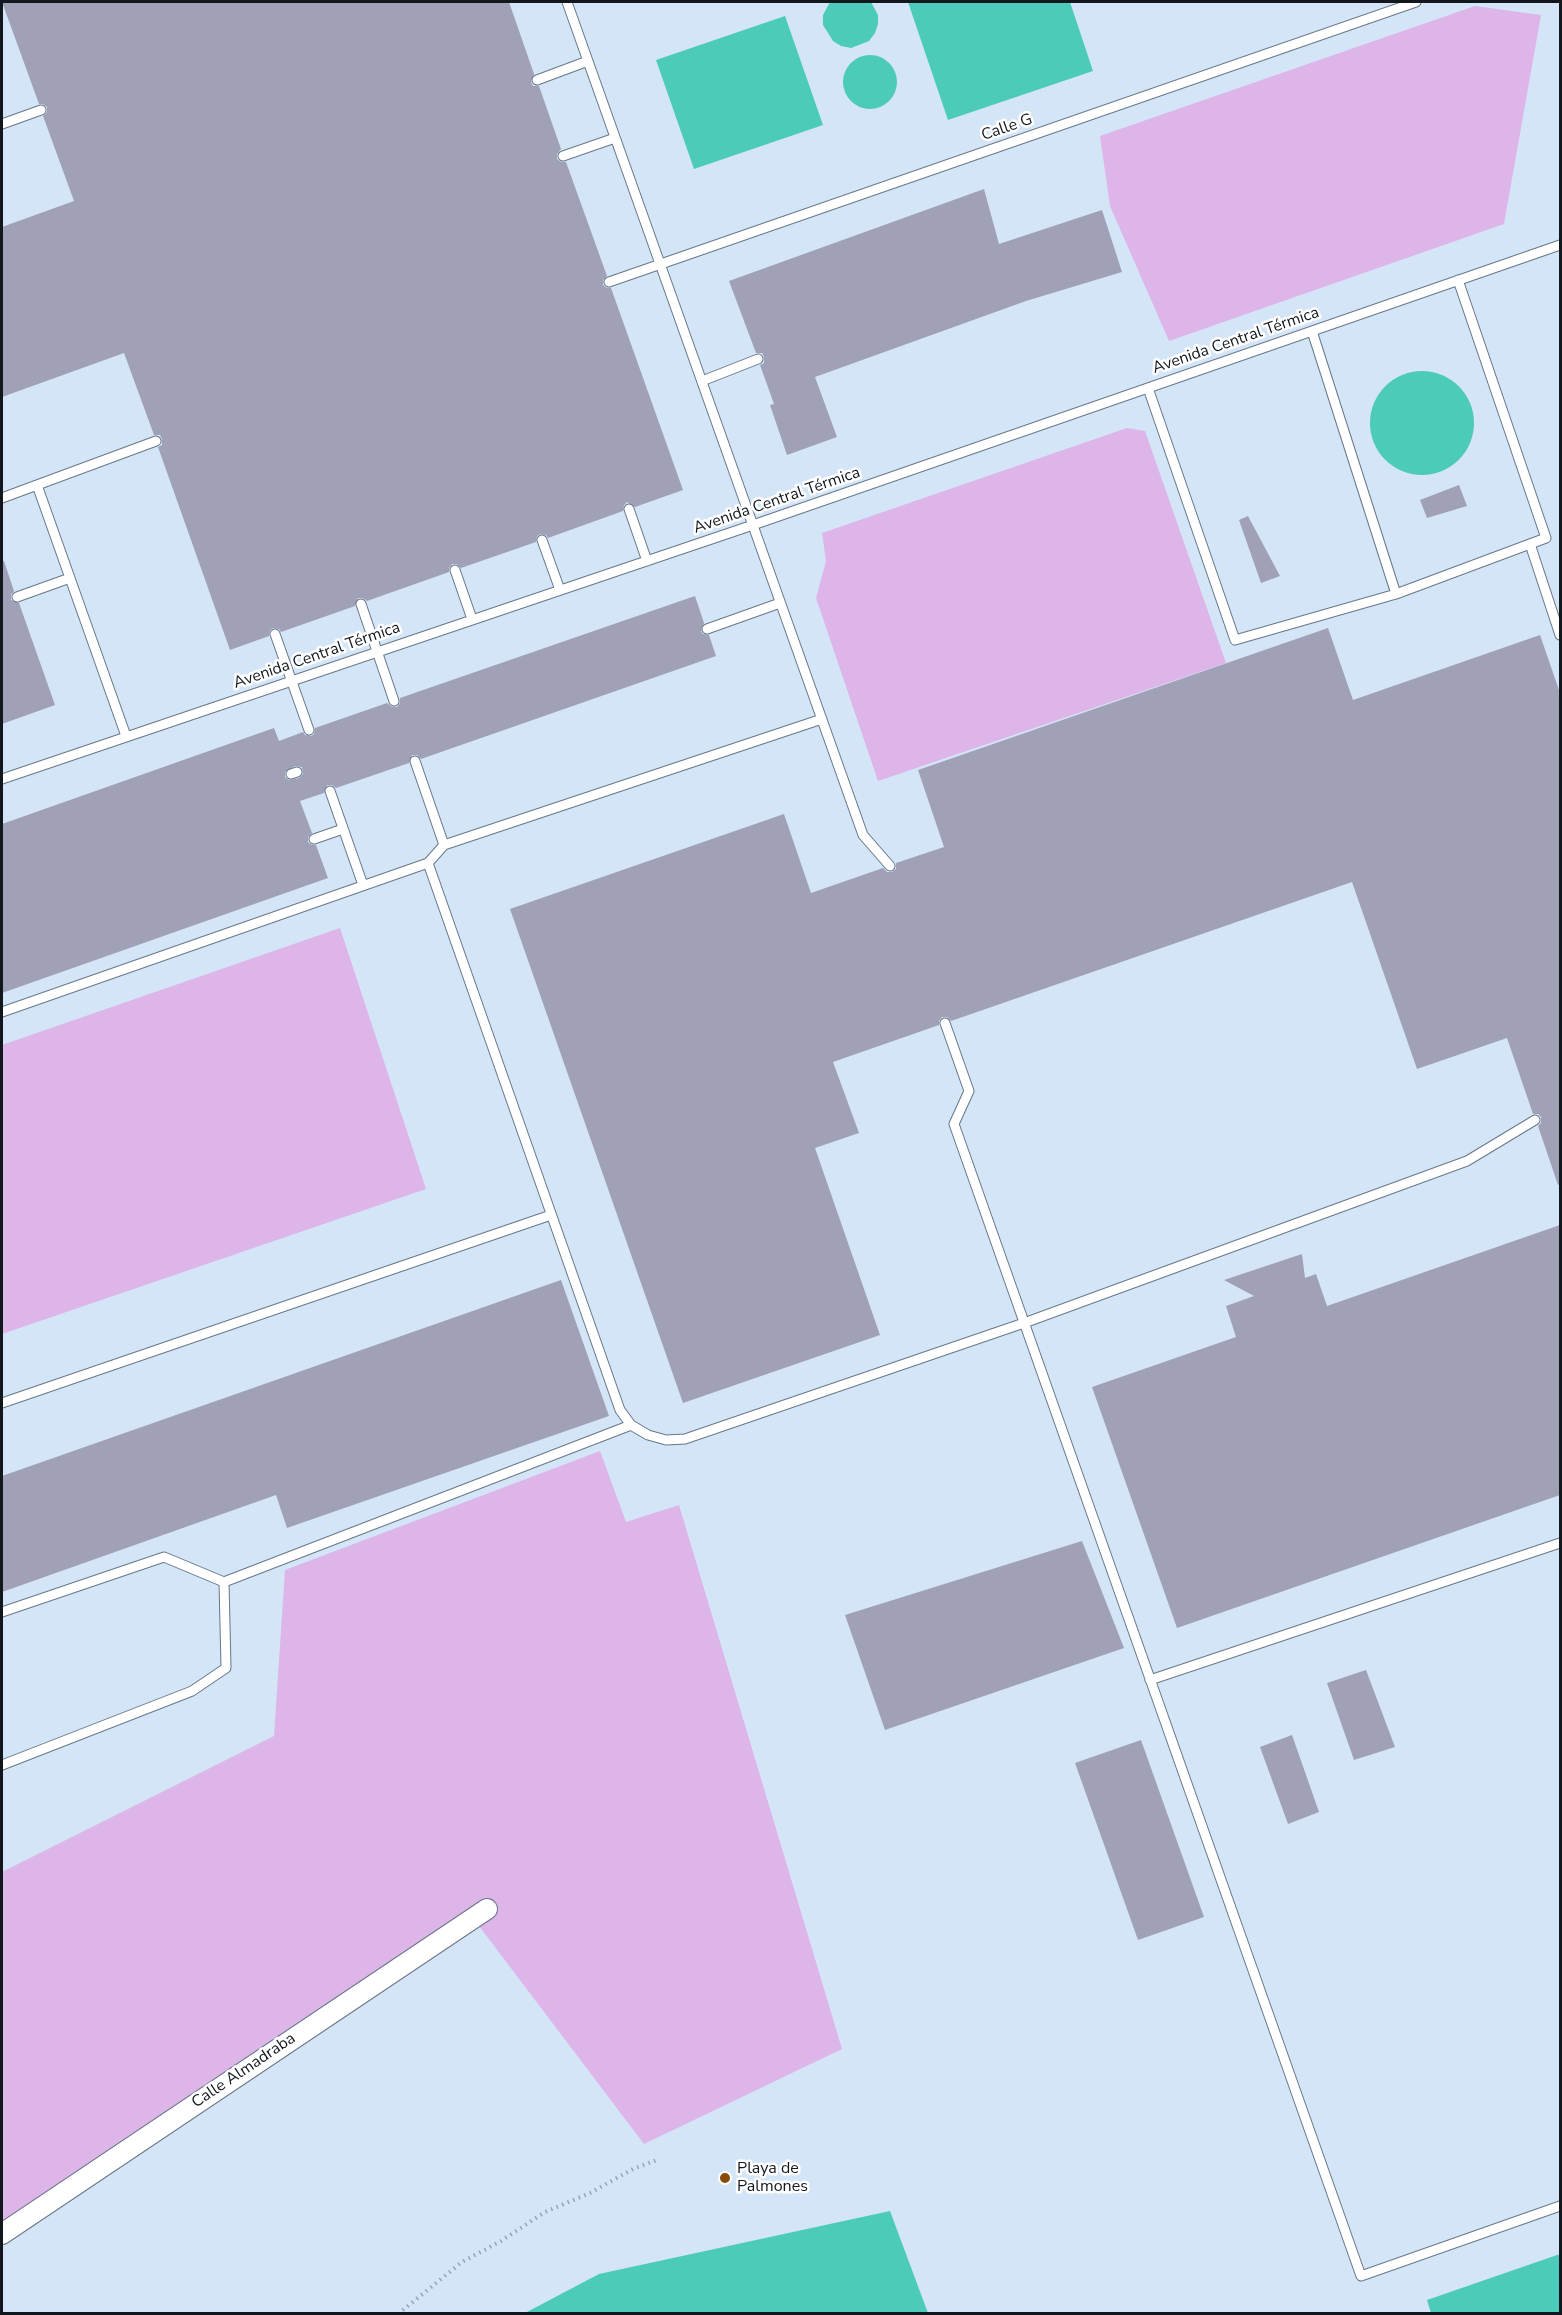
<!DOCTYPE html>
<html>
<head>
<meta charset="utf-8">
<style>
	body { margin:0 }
	#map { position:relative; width:1562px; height:2315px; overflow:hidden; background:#d4e5f8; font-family:"Nunito Sans",sans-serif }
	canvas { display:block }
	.frame { position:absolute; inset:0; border:3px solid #11171d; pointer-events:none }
</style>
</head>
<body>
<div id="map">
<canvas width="1562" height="2315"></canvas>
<div class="frame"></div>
</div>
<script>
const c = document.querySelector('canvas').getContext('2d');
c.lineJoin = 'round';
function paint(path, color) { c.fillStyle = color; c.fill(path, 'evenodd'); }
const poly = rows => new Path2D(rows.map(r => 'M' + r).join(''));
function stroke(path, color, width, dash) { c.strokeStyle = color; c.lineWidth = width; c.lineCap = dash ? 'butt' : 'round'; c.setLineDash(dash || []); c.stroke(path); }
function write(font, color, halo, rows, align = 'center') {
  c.font = font + ' "Nunito Sans",sans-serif'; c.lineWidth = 5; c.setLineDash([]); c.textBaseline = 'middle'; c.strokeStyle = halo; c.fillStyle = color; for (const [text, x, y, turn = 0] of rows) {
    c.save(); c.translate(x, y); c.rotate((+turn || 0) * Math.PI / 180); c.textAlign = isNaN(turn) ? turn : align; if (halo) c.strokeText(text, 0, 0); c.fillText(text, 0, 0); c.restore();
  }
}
paint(poly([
	[1475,6,1541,15,1504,224,1169,341,1110,206,1100,136],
	[1127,428,1145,431,1226,663,878,781,816,598,826,561,822,533],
	[340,928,426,1189,2,1334,2,1045],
	[600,1451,626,1522,679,1505,842,2049,644,2144,479,1926,2,2234,2,1872,274,1736,285,1570]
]), '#ddb5e9');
paint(poly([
	[830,2,871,2,878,15,878,24,875,33,869,41,851,48,841,46,833,41,823,25,823,15],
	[908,2,1070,2,1093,71,948,120],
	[785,16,823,125,694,169,656,60],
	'843 82a27 27 0 1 1 54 0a27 27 0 1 1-54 0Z',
	'1370 423a52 52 0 1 1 104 0a52 52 0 1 1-104 0Z',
	[890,2211,928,2313,525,2313,599,2274],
	[1560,2254,1560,2313,1431,2313,1427,2300]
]), '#4ccaba');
paint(poly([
	[2,2,509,2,534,74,531,82,533,86,539,86,561,149,557,154,557,159,561,162,566,162,607,276,603,280,603,285,607,288,611,288,683,490,635,507,627,502,624,505,623,511,548,538,546,535,540,534,537,536,536,542,461,568,457,564,452,564,449,568,449,572,367,601,363,598,358,598,355,606,281,632,279,629,273,628,270,630,269,636,230,650,158,447,162,445,162,439,160,435,154,435,124,353,2,397,2,227,74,201,43,116,47,112,47,107,43,104,39,104],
	[984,189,999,244,1102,210,1122,272,1026,301,815,377,837,437,787,455,770,405,774,404,760,365,764,363,764,357,762,353,756,353,729,281],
	[1459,485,1467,506,1427,518,1420,500],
	[1248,516,1280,576,1261,583,1239,520],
	[2,561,4,561,14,591,11,595,11,600,19,603,55,705,2,724],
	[695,596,704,623,701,631,703,634,709,635,716,656,421,759,417,755,412,755,409,763,336,788,332,785,327,785,324,793,300,801,312,833,308,837,308,842,312,845,316,845,328,878,2,993,2,824,274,728,279,741,303,732,305,735,311,736,314,734,315,728,387,703,392,707,397,707,400,703,400,698],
	[295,766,302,767,303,774,299,778,289,780,285,777,285,772],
	[1328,628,1353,700,1540,635,1560,693,1560,1184,1558,1185,1538,1126,1541,1123,1541,1117,1538,1114,1533,1114,1507,1038,1417,1069,1352,882,951,1021,947,1017,942,1017,939,1021,939,1025,833,1062,859,1133,815,1148,880,1335,683,1403,510,909,784,814,811,893,883,868,887,872,892,872,896,869,896,863,944,847,918,770],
	[1560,1225,1560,1495,1177,1628,1092,1387,1236,1337,1226,1306,1254,1296,1224,1280,1302,1254,1305,1278,1316,1274,1327,1306],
	[561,1280,609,1416,287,1528,276,1495,2,1592,2,1476],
	[1082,1541,1124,1648,885,1730,845,1615],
	[1366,1670,1395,1747,1354,1760,1327,1683],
	[1292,1735,1319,1812,1288,1824,1260,1747],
	[1141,1740,1204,1917,1138,1940,1075,1763]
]), '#a0a1b7');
const service = poly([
	[567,2,863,835,890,866],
	[537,80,588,61],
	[2,124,41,110],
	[563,156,615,138],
	[609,282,1416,2],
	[702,381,758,359],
	[1148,388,1235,640,1396,594,1312,331],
	[37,485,156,441],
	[2,498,37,485,126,736],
	[629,509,647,561],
	[542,540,560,590],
	[1530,544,1560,635],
	[455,570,472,619],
	[1396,594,1546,538,1458,280],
	[17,597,70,578],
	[361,604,394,701],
	[707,629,780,603],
	[275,634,309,730],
	[415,761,444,845],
	[291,774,297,772],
	[2,779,753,525,1560,245],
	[330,791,363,885],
	[314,839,343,829],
	[428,863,620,1410,631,1425,648,1435,666,1440,685,1439,1024,1323,1467,1161,1535,1120],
	[2,1012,428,863,444,845,822,719],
	[945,1023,969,1091,954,1124,1361,2276,1560,2206],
	[2,1403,551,1215],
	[224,1582,631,1425],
	[2,1612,164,1557,224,1582,226,1668,192,1691,2,1765],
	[1150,1680,1560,1543]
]);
const minor = poly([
	[2,2234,487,1909]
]);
stroke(service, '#677788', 11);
stroke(minor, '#677788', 22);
stroke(poly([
	[398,2314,462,2262,501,2241,545,2212,590,2193,633,2169,657,2160]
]), '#96a4b3', 4, [1.5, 4.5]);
stroke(service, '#fff', 9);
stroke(minor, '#fff', 20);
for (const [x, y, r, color] of [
	[725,2178,6,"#874a07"]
]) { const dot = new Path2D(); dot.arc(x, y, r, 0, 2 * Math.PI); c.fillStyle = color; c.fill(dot); stroke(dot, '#fff', 2); }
write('16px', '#11171d', '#fff', [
	["Calle G",1007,128,-19],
	["Avenida Central Térmica",1236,341,-19],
	["Avenida Central Térmica",777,501,-19],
	["Avenida Central Térmica",317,656,-19],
	["Calle Almadraba",244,2071,-34]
]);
write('16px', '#11171d', '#fff', [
	["Playa de",737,2169],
	["Palmones",737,2187]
], 'left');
</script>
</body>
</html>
